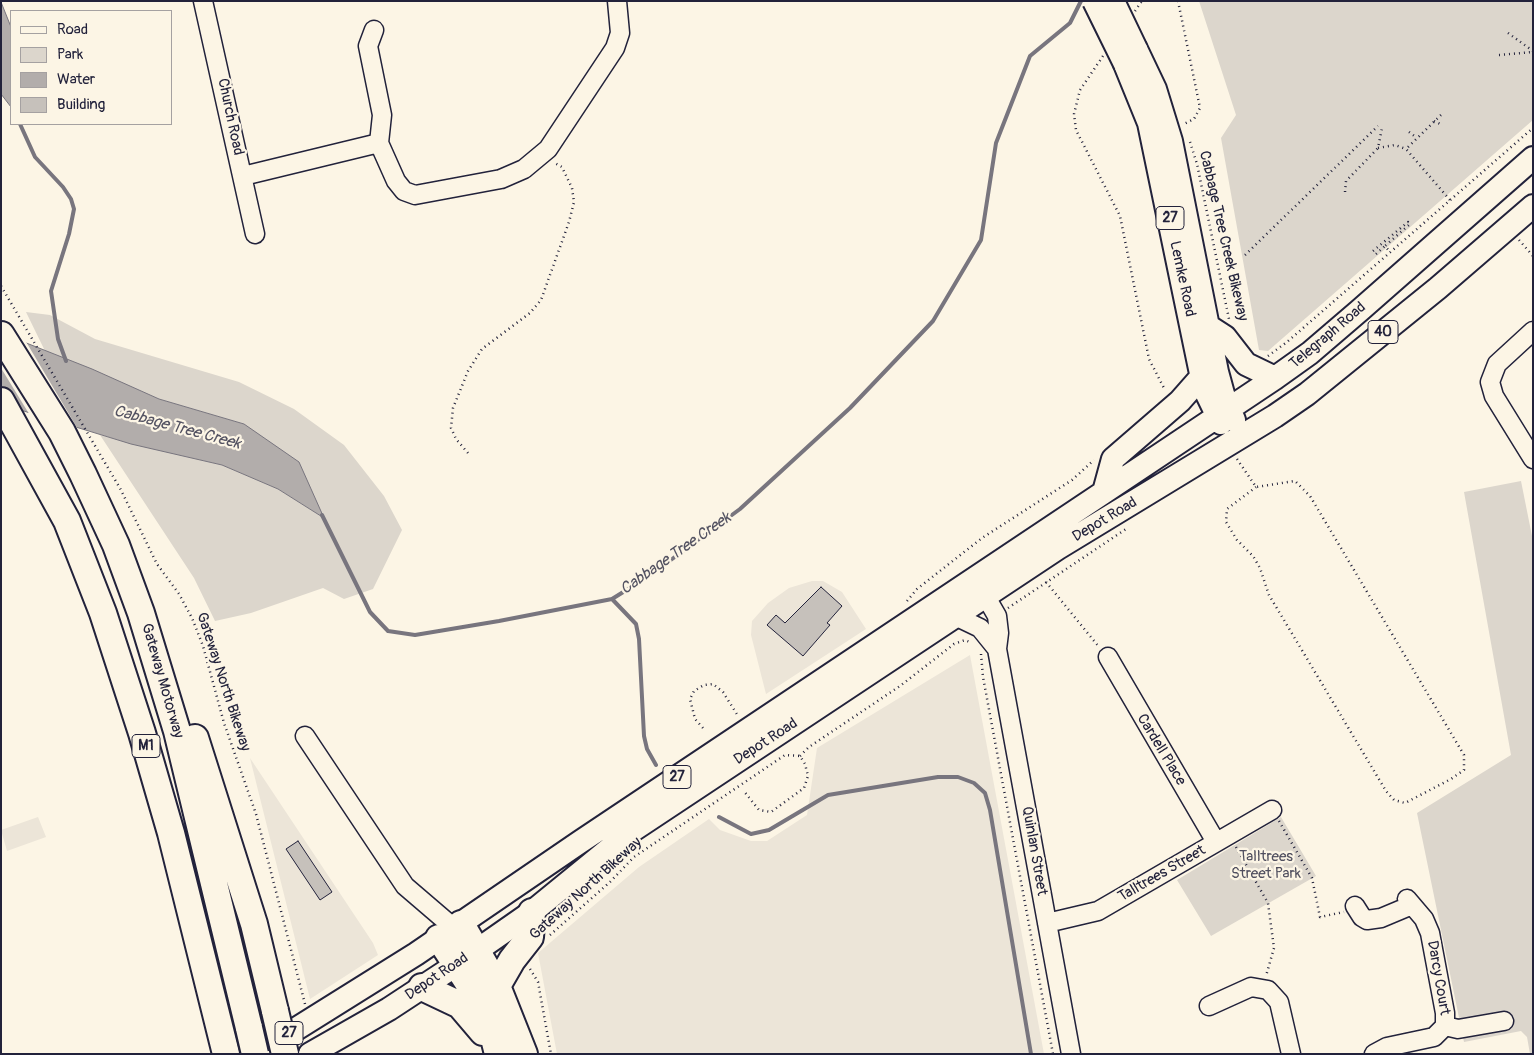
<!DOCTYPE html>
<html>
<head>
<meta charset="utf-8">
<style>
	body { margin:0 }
	#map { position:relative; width:1534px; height:1055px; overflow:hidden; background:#fcf5e5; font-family:Pangolin,sans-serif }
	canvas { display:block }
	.frame { position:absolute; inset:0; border:2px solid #22223b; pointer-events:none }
	.legend { position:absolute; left:10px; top:10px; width:162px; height:115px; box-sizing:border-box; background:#fcf5e5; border:1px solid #a5a1a1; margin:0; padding:6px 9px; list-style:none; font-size:15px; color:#22223b }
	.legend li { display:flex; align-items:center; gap:10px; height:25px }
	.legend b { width:25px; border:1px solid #a5a1a1 }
</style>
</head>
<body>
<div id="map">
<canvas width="1534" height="1055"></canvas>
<div class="frame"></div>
<ul class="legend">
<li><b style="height:6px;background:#fcf5e5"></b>Road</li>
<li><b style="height:14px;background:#dcd6cc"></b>Park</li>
<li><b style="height:14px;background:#b2adab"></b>Water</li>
<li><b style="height:14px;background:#c6c1bb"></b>Building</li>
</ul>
</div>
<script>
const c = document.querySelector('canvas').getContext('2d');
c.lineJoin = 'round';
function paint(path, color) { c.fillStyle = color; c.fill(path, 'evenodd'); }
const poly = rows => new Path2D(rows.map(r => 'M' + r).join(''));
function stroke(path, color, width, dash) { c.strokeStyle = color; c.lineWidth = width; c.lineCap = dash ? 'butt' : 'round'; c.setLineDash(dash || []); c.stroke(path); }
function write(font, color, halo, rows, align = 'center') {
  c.font = font + ' Pangolin,sans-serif'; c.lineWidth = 4.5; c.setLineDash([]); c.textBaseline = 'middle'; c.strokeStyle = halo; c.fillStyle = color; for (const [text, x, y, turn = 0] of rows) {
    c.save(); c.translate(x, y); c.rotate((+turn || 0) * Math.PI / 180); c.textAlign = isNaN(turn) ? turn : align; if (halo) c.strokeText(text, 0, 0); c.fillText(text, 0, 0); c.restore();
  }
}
paint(poly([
	[812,581,823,581,842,592,866,629,766,694,751,635,752,621,768,603,789,588],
	[970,655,1044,1054,557,1054,538,953,639,867,709,819,720,830,751,841,767,841,807,815,817,748],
	[250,758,373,943,378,955,310,999],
	[38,817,46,837,7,851,1,830]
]), '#ece5d8');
paint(poly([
	[1199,1,1533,1,1533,120,1268,351,1259,350,1221,138,1236,115],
	[26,312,50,315,95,339,239,382,294,409,344,445,384,496,402,530,373,589,344,599,323,588,251,613,215,621,194,578,100,435,222,465,278,489,324,518,244,424,159,399,45,351],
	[1521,481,1533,541,1533,1054,1530,1054,1527,1037,1521,1031,1464,1042,1417,813,1511,755,1464,492],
	[1281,817,1316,876,1211,936,1177,880]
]), '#dcd6cc');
const water = poly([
	[1,2,11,27,11,107,1,94,1,2],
	[1,333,92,369,159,399,244,424,299,462,324,518,278,489,222,465,131,444,1,404,1,333]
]);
paint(water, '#b2adab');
stroke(water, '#78757e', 1);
paint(poly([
	[1,331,25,340,79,431,31,417,1,368]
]), '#fcf5e5');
stroke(poly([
	[20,124,35,157,63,187,71,199,74,209,69,234,51,291,58,339,66,361],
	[322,515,370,612,388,631,415,635,499,621,612,599,649,576,740,509,850,408,933,321,981,240,996,143,1030,56,1070,23,1081,1],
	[612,599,636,624,639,639,644,736,647,749,656,765],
	[719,817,751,834,769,830,828,795,938,777,958,777,974,783,985,793,990,810,1031,1054]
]), '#78757e', 4);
const building = poly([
	[821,587,842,606,827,623,830,625,803,656,767,625,776,615,785,623,821,587],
	[298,841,332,892,320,900,286,849,298,841]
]);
paint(building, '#c6c1bb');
stroke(building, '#22223b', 1);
const minor = poly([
	[203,1,255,234],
	[374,30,368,46,382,115,379,143],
	[243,176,379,143,396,181,404,191,415,195,501,179,524,169,548,149,615,48,620,33,617,1],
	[1533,331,1497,364,1490,382,1494,396,1533,459],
	[972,594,986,597,997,616,999,633,997,649,1071,1054],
	[955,616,980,628,997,649],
	[1108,657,1216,842],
	[305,736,405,886,454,928],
	[1407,899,1424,919,1430,933,1445,1013,1445,1026],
	[1355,906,1362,917,1367,920,1381,918,1412,905],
	[1047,923,1098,911,1272,810],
	[1209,1006,1251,987,1268,990,1279,1002,1291,1054],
	[1445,1026,1458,1029,1504,1021],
	[1374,1054,1387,1047,1434,1037,1445,1026]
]);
const major = poly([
	[1136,49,1155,89,1171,141,1217,372,1223,394,1234,420],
	[1125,64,1149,123,1204,388,1221,423],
	[1208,326,1225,337,1246,364,1275,378],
	[1104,492,1113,459,1180,401,1202,376],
	[256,1054,416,954,580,842,1275,378,1310,353,1359,311,1533,158],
	[310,1054,389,1009,456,965,532,912,630,832,1058,548,1275,416,1307,394,1438,288,1533,206]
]);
const highway = poly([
	[1,335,62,432,83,474,116,545,141,613,177,731,249,1028],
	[1,401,67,521,103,613,142,733,171,833,226,1054],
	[195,738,254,924,275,1011],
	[461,924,497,986,524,1054],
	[439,938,467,981,490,1022,498,1054],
	[497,986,512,960,530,937,532,912],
	[422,987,460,1005,483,1032]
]);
stroke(minor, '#22223b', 21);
stroke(major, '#22223b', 26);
stroke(highway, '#22223b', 30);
stroke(poly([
	[1178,1,1200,108,1194,119,1184,124],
	[1135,11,1142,1],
	[1508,33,1533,51],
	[1499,55,1533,52],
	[1103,56,1080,90,1074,114,1076,130,1120,216,1149,359,1165,390],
	[1441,115,1406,149,1450,200],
	[1434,121,1440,124],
	[1409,132,1417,138],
	[1190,142,1197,164,1229,319],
	[1378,148,1395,145,1406,149],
	[1345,192,1346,181,1378,148,1382,128],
	[1519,240,1533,256],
	[1373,251,1408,222,1410,224,1385,246,1390,252],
	[1376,254,1385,246],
	[1245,255,1378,126],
	[1,286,121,490,157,564,179,594,192,618,203,646,224,723,256,814,305,1004],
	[1268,356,1287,342,1533,128],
	[468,453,456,439,451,428,453,408,468,371,482,349,530,313,541,300,569,222,574,202,572,188,562,167,553,162],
	[1237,459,1256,487,1295,481,1310,496,1464,755,1464,770,1451,779,1405,803,1394,800,1386,791,1269,595,1260,568,1253,556,1237,540,1226,522,1227,509,1256,487],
	[1046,582,1099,647],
	[907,601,917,589,982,538,1072,480,1094,460],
	[1008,608,1126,529],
	[981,654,983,677,1053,1054],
	[703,728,695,719,690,699,694,691,704,685,713,684,723,692,738,716],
	[800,756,809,747,900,686,954,644,965,640,972,643],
	[1279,821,1312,878,1320,917,1344,912],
	[1236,847,1268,903,1274,948,1266,976],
	[550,935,610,882,634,857,785,755,800,756,805,764,808,776,804,788,771,812,759,810,743,790],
	[530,969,538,982,551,1054]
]), '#22223b', 2.5, [1, 4]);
stroke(minor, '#fcf5e5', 18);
stroke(major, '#fcf5e5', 22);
stroke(highway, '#fcf5e5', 26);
const majorBridge = poly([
	[1094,1,1125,64],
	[1113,1,1136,49]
]);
const highwayBridge = poly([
	[275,1011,285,1054],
	[249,1028,255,1054]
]);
stroke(majorBridge, '#22223b', 26, []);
stroke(highwayBridge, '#22223b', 30, []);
stroke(majorBridge, '#fcf5e5', 22);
stroke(highwayBridge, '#fcf5e5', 26);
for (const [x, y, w] of [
	[1170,218,28],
	[1383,332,30],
	[146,746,28],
	[677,777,28],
	[289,1033,28]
]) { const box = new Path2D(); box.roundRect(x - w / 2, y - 11.5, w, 23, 4); c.fillStyle = '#fcf5e5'; c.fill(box); stroke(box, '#22223b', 1); }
write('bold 14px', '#22223b', null, [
	["27",1170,218],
	["40",1383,332],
	["M1",146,746],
	["27",677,777],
	["27",289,1033]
]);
write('15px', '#22223b', '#fcf5e5', [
	["Church Road",230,117,78],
	["Cabbage Tree Creek Bikeway",1223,236,77],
	["Lemke Road",1182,279,78],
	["Telegraph Road",1328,336,-40],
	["Depot Road",1105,520,-31],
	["Gateway Motorway",162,681,74],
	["Gateway North Bikeway",223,682,72],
	["Depot Road",766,742,-33],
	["Cardell Place",1161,750,59],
	["Quinlan Street",1034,851,80],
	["Talltrees Street",1162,874,-30],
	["Gateway North Bikeway",586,889,-42],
	["Depot Road",437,977,-34],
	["Darcy Court",1438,978,80]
]);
write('15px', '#504f5f', '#fcf5e5', [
	["Talltrees",1266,857],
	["Street Park",1266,874]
]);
write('italic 16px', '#545362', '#fcf5e5', [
	["Cabbage Tree Creek",177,428,15],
	["Cabbage Tree Creek",676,554,-35]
]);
</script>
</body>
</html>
